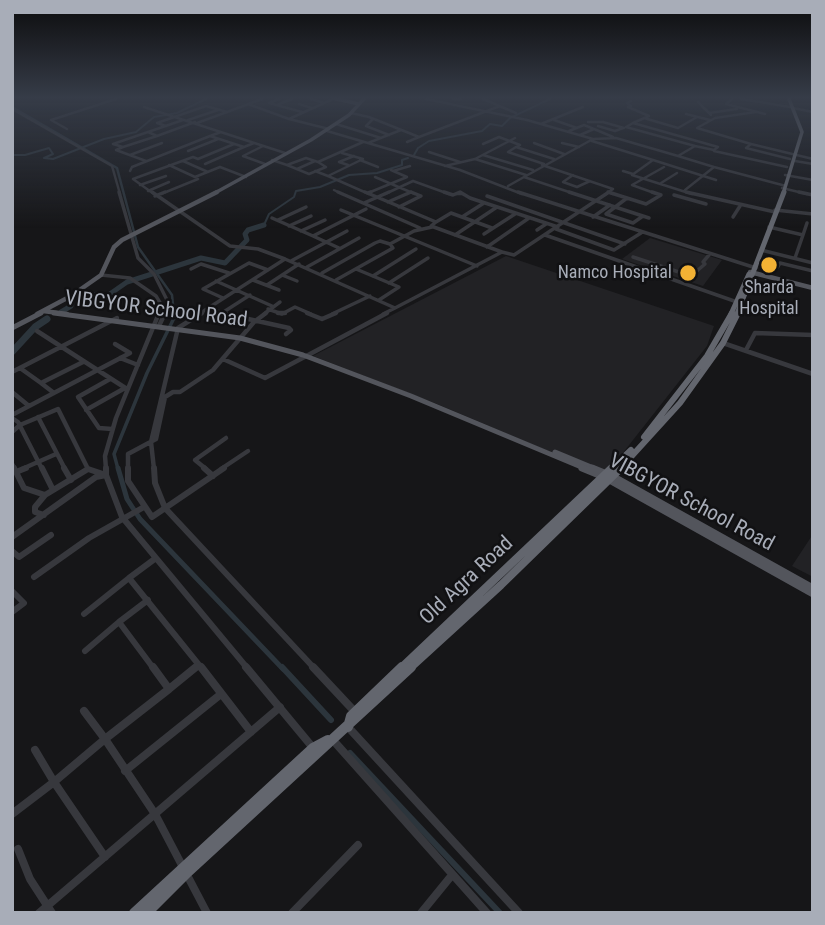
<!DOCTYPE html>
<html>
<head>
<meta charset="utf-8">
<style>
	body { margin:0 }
	#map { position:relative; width:825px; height:925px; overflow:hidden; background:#161618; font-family:"Roboto Condensed",sans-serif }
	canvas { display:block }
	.frame { position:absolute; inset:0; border:14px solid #a8adb8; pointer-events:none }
</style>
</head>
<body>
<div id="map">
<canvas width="825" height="925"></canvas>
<div class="frame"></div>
</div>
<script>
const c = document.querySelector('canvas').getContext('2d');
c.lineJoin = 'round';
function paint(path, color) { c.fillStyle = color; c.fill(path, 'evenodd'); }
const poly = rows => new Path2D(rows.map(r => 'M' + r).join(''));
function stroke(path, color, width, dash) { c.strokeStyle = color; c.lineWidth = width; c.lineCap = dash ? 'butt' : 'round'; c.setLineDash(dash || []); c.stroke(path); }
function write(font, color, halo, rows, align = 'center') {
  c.font = font + ' "Roboto Condensed",sans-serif'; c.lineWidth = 5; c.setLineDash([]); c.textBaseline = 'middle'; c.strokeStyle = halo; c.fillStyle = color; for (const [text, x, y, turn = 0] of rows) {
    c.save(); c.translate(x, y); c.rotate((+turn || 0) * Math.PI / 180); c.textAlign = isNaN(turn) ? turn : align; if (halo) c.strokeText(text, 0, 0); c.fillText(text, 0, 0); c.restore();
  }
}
paint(poly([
	[650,238,722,260,703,286,622,259],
	[506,256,714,326,707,346,611,468,602,470,584,466,437,404,313,356],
	[813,534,813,577,792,566]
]), '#222225');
stroke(poly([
	[12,155,25,155,49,148,53,154,44,158,53,159,104,139,136,132,154,117,177,113,206,99],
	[414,155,418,148,429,141,482,131,490,124,502,126,510,118,550,99],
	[264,225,269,214,294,197,296,191,320,187,349,175,377,173,402,165,402,160,408,158]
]), '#2c353c', 2);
stroke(poly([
	[12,107,117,168,138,247,172,295,174,314]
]), '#2c353c', 2.5);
stroke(poly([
	[118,469,114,454,147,373,174,318,174,313]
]), '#2c353c', 3.5);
stroke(poly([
	[118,468,127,499,140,519,283,669]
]), '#2c353c', 5);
stroke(poly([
	[282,667,331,720],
	[350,753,500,913]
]), '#2c353c', 6);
stroke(poly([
	[158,272,201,258,225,263,247,240,245,234,248,230,264,225],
	[61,312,71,306,70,300,75,297,89,298,97,294,107,296,127,282,152,274]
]), '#2c353c', 5);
stroke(poly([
	[12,352,35,327,47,319]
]), '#2c353c', 7);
stroke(poly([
	[279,99,269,103,302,112],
	[311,99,324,103],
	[426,99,527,120,593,139,524,177,575,194],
	[453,99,461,99],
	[483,99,516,113],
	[732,99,726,104,765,114],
	[741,99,790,107],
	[631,101,627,103,631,106,628,107,649,116,633,123],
	[698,102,711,115],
	[248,104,289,119,329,129],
	[299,104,312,108],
	[277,105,292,99],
	[144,107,285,153],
	[793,108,813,112],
	[12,109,112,166,120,194],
	[756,112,715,118,697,128,751,144,746,148,790,159],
	[351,113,369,117,419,137,407,142],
	[709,113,737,109],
	[686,114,710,120],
	[644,118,678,128,697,117],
	[289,119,333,99],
	[373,119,366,126,389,135],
	[183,120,148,132,157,136,195,122],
	[188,120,218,110],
	[554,120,577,128],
	[588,122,603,122,624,128],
	[197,123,227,112],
	[633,123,718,147,714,150,695,146,626,127,633,123],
	[336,124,381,138],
	[541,124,583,107],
	[166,126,157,123,206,106,227,112,262,99],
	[598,126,615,131,623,128],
	[67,129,51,120,116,99],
	[594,129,613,137],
	[327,131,460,170,522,194],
	[569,131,584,125,594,129,580,135],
	[148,132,113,144,123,147,157,136],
	[221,132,210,136,244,147,254,143],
	[419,137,500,106],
	[515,138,475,159,526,175],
	[593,139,616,138,678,156],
	[592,141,653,160,632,175,692,194],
	[368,143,401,130],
	[534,143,564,154],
	[562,143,579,147],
	[483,144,499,137,520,145,516,147],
	[751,144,813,159],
	[263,146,243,156,265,164],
	[695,146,678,156,714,167],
	[123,147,116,150,146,161],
	[188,151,218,139],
	[714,151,787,167],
	[429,152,460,162],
	[130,155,162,143],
	[483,155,533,170],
	[272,160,287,165,306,158,318,162,363,142],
	[360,160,378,167],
	[653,160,716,180],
	[183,161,208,172],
	[795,161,813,164],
	[205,164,244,147],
	[544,164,508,152,516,147,554,159],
	[169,165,195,177,220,167,246,177],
	[287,165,309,174,326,167,318,162],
	[348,165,339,162,354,156],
	[542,165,613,189,606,194],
	[445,166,475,159],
	[297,169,315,161],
	[130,171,132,167,210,136],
	[315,171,328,176,363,159,342,153],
	[393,171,410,166],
	[623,171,633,174],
	[573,175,563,182,577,187,590,181],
	[785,175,813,180],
	[328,176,369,194],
	[375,177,415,194],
	[661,183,677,173],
	[140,185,166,176],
	[508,186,524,177],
	[782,188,807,194],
	[334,190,342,194],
	[685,190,714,167,786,186],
	[148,191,169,182],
	[608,192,613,194],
	[368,193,407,177,391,170],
	[154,194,133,179,193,157,198,159,234,144],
	[161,194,198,179],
	[385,194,413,181,449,194],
	[407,194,411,192],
	[456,194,463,194],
	[657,194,632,185,664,167]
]), '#37383d', 2.5);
stroke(poly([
	[119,192,138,258,154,274,167,300,168,307,165,314],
	[152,192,230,246,258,249,285,259,199,314],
	[338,192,420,228],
	[365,192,436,222,431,226,502,252],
	[444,192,453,195,460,192,470,198,558,227],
	[518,192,756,268],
	[569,192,649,218],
	[608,192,646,204,661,195,652,192],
	[686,192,775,212],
	[799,192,813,195],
	[368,193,371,192],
	[674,195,706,204],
	[155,196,165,192],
	[487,196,625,244],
	[627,198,606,214,633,223,643,216],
	[388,202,411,192],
	[364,203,389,192],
	[399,207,421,196,411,192],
	[341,210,477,266],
	[775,210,813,214],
	[462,217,484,203],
	[593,217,610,205],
	[733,217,740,206],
	[272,218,313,236],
	[278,220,306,207],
	[436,222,451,213,492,228],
	[289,226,311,216],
	[769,227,803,235,795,258],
	[556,229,614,250,641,233],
	[537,230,546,224],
	[301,231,325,220],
	[484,234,515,214],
	[455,235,497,207],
	[545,235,737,302],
	[803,235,807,223],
	[487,247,529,218],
	[339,248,313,236,366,209],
	[761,250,813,263],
	[633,257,691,276,705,264,703,262,709,255],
	[285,259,395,308,502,252,514,255,609,192],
	[291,261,347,231],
	[307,267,359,238],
	[777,268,780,263,813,271],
	[191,269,201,264,229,273],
	[356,269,399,287,379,300],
	[322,273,375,243,380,241,390,244],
	[101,275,130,278,156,296,162,306,159,314],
	[282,275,297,281],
	[373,276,416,249],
	[253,280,279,290],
	[336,280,393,248,390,244,414,231,432,227],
	[216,281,272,306],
	[389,283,428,258],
	[267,285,299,264],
	[223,298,203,289,249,263,268,270],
	[208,308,226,314],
	[268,309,282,314,295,307,311,314],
	[222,313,250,295],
	[264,314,280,302],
	[332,314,370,296],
	[383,314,395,308]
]), '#37383d', 3.5);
stroke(poly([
	[221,313,289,328,291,330,286,334],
	[278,313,285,313],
	[307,313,322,319,336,313],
	[159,326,165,313],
	[37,331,127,389],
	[723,343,813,374],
	[746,350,755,333,813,335],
	[120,358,138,365],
	[223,359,265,378,387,313],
	[20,368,41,383],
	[12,372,117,318],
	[110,379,78,397,99,428,112,429],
	[12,392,29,406],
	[54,393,41,383,83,362],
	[86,410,125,388],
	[12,415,130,353,115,344],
	[38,417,65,469],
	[12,418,18,422,42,469],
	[12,432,20,425,58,409,88,469],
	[12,464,15,469],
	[22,469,56,454],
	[106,469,105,456,116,418,159,313],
	[128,469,128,454,156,439,165,397,173,392,180,392,213,370,254,322,266,313],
	[154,469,151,442,178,328,202,313],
	[206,469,195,460,226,438],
	[221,469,248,451]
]), '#37383d', 4.5);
stroke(poly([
	[14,468,24,488,45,495,88,469,106,475,106,468],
	[42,468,53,490],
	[64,468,71,480],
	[128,468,128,481,152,517,224,468],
	[154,468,155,483,165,508,315,669],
	[204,468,213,476],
	[16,472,26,468],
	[44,515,35,512,35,507,45,495],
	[12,537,96,477,106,475,122,517,248,669],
	[12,551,19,557,51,535],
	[156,558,129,578,199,665,194,669],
	[34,577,89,538,144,507],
	[12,591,24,603,12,612],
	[84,614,129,578],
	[119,622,148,600],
	[85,651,119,622,154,669],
	[199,665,202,669]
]), '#37383d', 6);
stroke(poly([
	[153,667,169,689,105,739,155,814,207,913],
	[201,667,251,732],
	[246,667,314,749],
	[313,667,356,713],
	[169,689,196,667],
	[84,711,105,739,54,782,105,857],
	[348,727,519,913],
	[332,739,487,913],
	[125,771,221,694],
	[12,814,54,782,35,750],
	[18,849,30,879,52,913],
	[39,913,280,707],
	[292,913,358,845],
	[421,913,452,875]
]), '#37383d', 8);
stroke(poly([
	[336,99,359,104],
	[213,194,311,140,349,115,364,99]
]), '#53555c', 3.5);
stroke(poly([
	[750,272,813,288],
	[43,311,67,314],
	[37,314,71,296,101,275,114,247,122,240,217,192]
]), '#53555c', 4.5);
stroke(poly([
	[54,313,240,338,303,355,411,396,586,469],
	[12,328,41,313],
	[555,452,596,469]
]), '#53555c', 5);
stroke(poly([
	[582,468,604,477,813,594],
	[592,468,614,477,813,588]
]), '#53555c', 7);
stroke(poly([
	[783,194,802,132,789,99]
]), '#63666e', 3.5);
stroke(poly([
	[731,314,749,274],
	[737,314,784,192]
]), '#63666e', 5);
stroke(poly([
	[644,437,707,356,732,313],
	[611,469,631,450],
	[620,469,680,403,723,343,738,313]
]), '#63666e', 6);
stroke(poly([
	[400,669,612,468],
	[409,669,501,585,621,468]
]), '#63666e', 8);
stroke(poly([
	[348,727,351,716,402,667],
	[134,913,313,748,328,740],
	[147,913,188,872,411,667]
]), '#63666e', 10);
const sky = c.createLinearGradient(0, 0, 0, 228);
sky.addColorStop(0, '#0c0c0d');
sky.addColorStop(0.43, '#363c48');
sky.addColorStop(1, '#363c4800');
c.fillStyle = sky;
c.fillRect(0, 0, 825, 228);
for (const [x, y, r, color] of [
	[769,265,9,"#f2b134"],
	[688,273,9,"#f2b134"]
]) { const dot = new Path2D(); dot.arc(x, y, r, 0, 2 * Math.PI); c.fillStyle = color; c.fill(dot); stroke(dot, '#111113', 2.5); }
write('18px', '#a8adb8', '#111113', [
	["Namco Hospital",672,273],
	["Sharda",769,288,"center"],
	["Hospital",769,309,"center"]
], 'right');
write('21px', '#a8adb8', '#111113', [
	["VIBGYOR School Road",156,310,7],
	["VIBGYOR School Road",691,503,28],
	["Old Agra Road",467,581,-43]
]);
</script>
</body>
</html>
